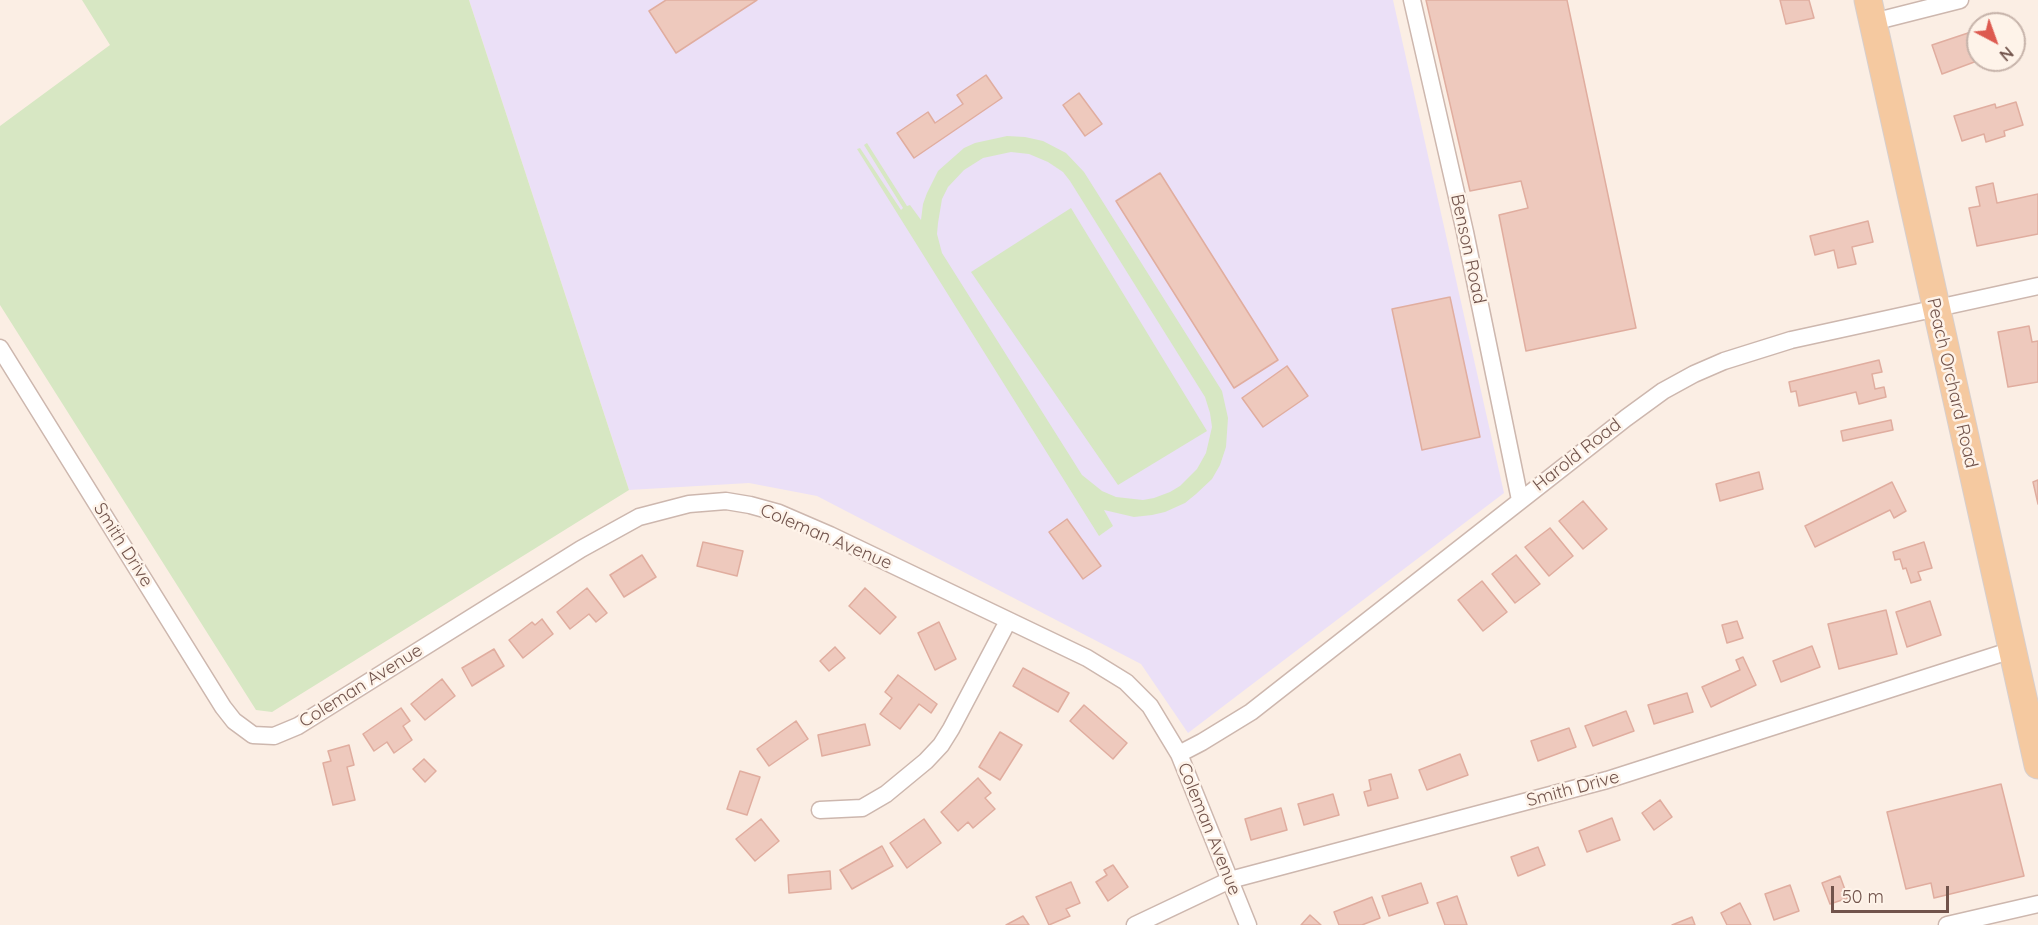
<!DOCTYPE html>
<html>
<head>
<meta charset="utf-8">
<style>
	body { margin:0 }
	#map { position:relative; width:2038px; height:925px; overflow:hidden; background:#fbeee4; font-family:Quicksand,sans-serif }
	canvas { display:block }
	.north { position:absolute; left:1966px; top:12px; width:60px; height:60px; box-sizing:border-box; background:#fef3e9; border:2px solid #c6b3aa; border-radius:50%; rotate:139deg; font-size:16px; font-weight:700; line-height:24px; text-align:center; color:#71534b }
	.north::after { content:''; display:block; margin:auto; width:21px; height:27px; background:#dd5a50; clip-path:polygon(50% 0,100% 100%,50% 72%,0 100%) }
	.scale { position:absolute; left:1831px; top:886px; width:118px; height:27px; box-sizing:border-box; border:3px solid #71534b; border-top:0; padding-left:8px; font-size:18px; line-height:21px; white-space:nowrap; color:#71534b; -webkit-text-stroke:4px #fef3e9; paint-order:stroke }
</style>
</head>
<body>
<div id="map">
<canvas width="2038" height="925"></canvas>
<div class="north">N</div>
<div class="scale">50 m</div>
</div>
<script>
const c = document.querySelector('canvas').getContext('2d');
c.lineJoin = 'round';
function paint(path, color) { c.fillStyle = color; c.fill(path, 'evenodd'); }
const poly = rows => new Path2D(rows.map(r => 'M' + r).join(''));
function stroke(path, color, width, dash) { c.strokeStyle = color; c.lineWidth = width; c.lineCap = dash ? 'butt' : 'round'; c.setLineDash(dash || []); c.stroke(path); }
function write(font, color, halo, rows, align = 'center') {
  c.font = font + ' Quicksand,sans-serif'; c.lineWidth = 5; c.setLineDash([]); c.textBaseline = 'middle'; c.strokeStyle = halo; c.fillStyle = color; for (const [text, x, y, turn = 0] of rows) {
    c.save(); c.translate(x, y); c.rotate((+turn || 0) * Math.PI / 180); c.textAlign = isNaN(turn) ? turn : align; if (halo) c.strokeText(text, 0, 0); c.fillText(text, 0, 0); c.restore();
  }
}
paint(poly([
	[469,0,1393,0,1504,493,1188,733,1141,664,817,496,749,483,629,490]
]), '#ebe0f7');
paint(poly([
	[82,0,469,0,629,490,272,712,256,710,0,305,0,126,110,45],
	[1007,136,1025,137,1043,141,1066,153,1084,172,1222,391,1228,418,1226,447,1220,465,1212,479,1196,494,1185,503,1165,512,1152,515,1134,517,1104,510,1113,526,1099,536,857,149,860,148,901,210,903,208,864,145,867,143,907,206,910,205,921,220,923,204,927,193,938,171,947,163,964,148,975,143],
	[1011,152,1029,154,1048,162,1063,172,1070,181,1205,397,1210,413,1212,427,1206,453,1197,469,1180,486,1170,492,1154,498,1143,500,1116,497,1102,491,1082,475,942,253,937,234,938,223,942,199,948,187,964,170,983,158],
	[1071,208,1207,431,1118,485,971,272]
]), '#d7e7c3');
const building = poly([
	[666,0,757,0,676,53,649,11,666,0],
	[1426,0,1567,0,1636,328,1526,351,1499,215,1528,208,1521,181,1470,191,1426,0],
	[1780,0,1809,0,1814,18,1786,24,1780,0],
	[1968,33,1977,61,1942,74,1932,45,1968,33],
	[986,75,1002,98,914,158,897,133,928,112,935,123,963,104,957,95,986,75],
	[1079,93,1102,124,1085,136,1063,105,1079,93],
	[2016,102,2023,125,2004,131,2005,136,1986,142,1984,134,1962,141,1954,116,1995,104,1996,108,2016,102],
	[1160,173,1278,360,1234,388,1116,201,1160,173],
	[1993,183,1997,203,2038,194,2038,234,1977,246,1969,208,1980,206,1976,187,1993,183],
	[1868,221,1873,242,1852,247,1856,264,1838,268,1834,250,1815,255,1810,236,1868,221],
	[1450,297,1480,437,1422,450,1392,309,1450,297],
	[2029,326,2032,342,2038,341,2038,382,2008,387,1998,332,2029,326],
	[1879,360,1882,372,1872,374,1875,389,1884,387,1886,397,1859,404,1856,392,1799,406,1796,391,1791,392,1789,382,1879,360],
	[1287,366,1308,396,1263,427,1242,398,1287,366],
	[1891,420,1893,430,1843,441,1841,431,1891,420],
	[1759,472,1763,489,1720,501,1716,484,1759,472],
	[2038,480,2038,504,2033,482,2038,480],
	[1892,482,1906,511,1894,518,1890,510,1815,547,1805,526,1892,482],
	[1583,501,1607,529,1583,549,1559,521,1583,501],
	[1067,519,1101,566,1083,579,1049,532,1067,519],
	[1550,528,1573,556,1549,576,1525,547,1550,528],
	[703,542,743,551,737,576,697,566,703,542],
	[1924,542,1932,568,1918,572,1921,580,1911,583,1906,568,1903,569,1900,559,1895,560,1893,552,1924,542],
	[642,555,656,577,624,597,610,575,642,555],
	[1516,555,1540,584,1515,603,1492,574,1516,555],
	[1482,581,1507,612,1483,631,1458,600,1482,581],
	[587,588,607,613,596,622,589,614,570,629,557,612,587,588],
	[865,588,896,617,880,634,849,606,865,588],
	[1930,601,1941,635,1907,647,1896,612,1930,601],
	[1886,610,1897,654,1839,669,1828,624,1886,610],
	[542,619,553,634,523,658,509,640,532,622,535,625,542,619],
	[1737,621,1743,638,1727,643,1722,625,1737,621],
	[939,622,956,659,935,670,918,633,939,622],
	[1812,646,1820,667,1781,682,1773,661,1812,646],
	[835,647,845,658,829,671,820,661,835,647],
	[494,649,504,666,472,686,462,668,494,649],
	[1743,657,1756,685,1711,707,1702,687,1740,670,1736,660,1743,657],
	[1023,668,1069,693,1058,712,1013,686,1023,668],
	[898,675,937,704,931,713,919,704,900,729,880,714,892,698,885,692,898,675],
	[442,679,455,696,425,720,411,704,442,679],
	[1687,693,1693,712,1654,724,1648,705,1687,693],
	[1084,705,1127,743,1113,759,1070,721,1084,705],
	[401,708,410,721,403,726,412,740,394,753,387,742,374,751,363,734,401,708],
	[1626,711,1634,731,1593,746,1585,726,1626,711],
	[796,721,808,739,769,766,757,749,796,721],
	[865,724,870,745,822,756,818,735,865,724],
	[1569,728,1576,747,1538,761,1531,741,1569,728],
	[1000,732,1022,745,1000,780,979,767,1000,732],
	[349,745,354,765,347,767,355,800,333,805,323,763,331,761,328,751,349,745],
	[1460,754,1468,775,1427,790,1419,770,1460,754],
	[424,759,436,771,425,782,413,769,424,759],
	[740,771,760,777,747,815,727,809,740,771],
	[1391,774,1398,798,1368,806,1364,792,1371,790,1369,780,1391,774],
	[978,778,991,793,985,798,995,809,973,828,968,822,958,831,941,812,978,778],
	[2001,784,2024,876,1934,898,1931,883,1906,889,1887,812,2001,784],
	[1333,794,1339,815,1304,825,1298,804,1333,794],
	[1660,800,1672,817,1654,830,1642,813,1660,800],
	[1281,808,1287,830,1251,840,1245,819,1281,808],
	[1612,818,1620,840,1587,852,1579,831,1612,818],
	[761,819,779,841,755,861,736,839,761,819],
	[924,819,941,843,907,868,890,843,924,819],
	[882,846,893,866,852,889,840,870,882,846],
	[1538,847,1545,865,1518,876,1511,857,1538,847],
	[1113,865,1128,887,1108,901,1096,882,1107,875,1104,870,1113,865],
	[830,871,831,889,789,893,788,875,830,871],
	[1840,876,1848,898,1830,904,1822,883,1840,876],
	[1071,882,1080,903,1066,909,1070,916,1049,925,1036,897,1071,882],
	[1421,883,1428,903,1389,916,1382,896,1421,883],
	[1790,885,1799,911,1774,920,1765,894,1790,885],
	[1457,896,1467,925,1445,925,1437,903,1457,896],
	[1372,897,1380,918,1362,925,1339,925,1334,912,1372,897],
	[1740,903,1751,925,1727,925,1721,913,1740,903],
	[1310,915,1321,925,1301,925,1310,915],
	[1023,916,1029,925,1006,925,1023,916],
	[1692,917,1695,925,1672,925,1692,917]
]);
paint(building, '#eec9bd');
stroke(building, '#e0ad9f', 1.5);
const street = poly([
	[1412,0,1465,232,1520,500],
	[1873,22,1960,0],
	[0,348,223,707,234,721,253,735,274,736,298,726,581,549,639,517,689,504,726,501,750,505,779,513,830,535,1087,658,1126,682,1150,706,1179,754,1248,925],
	[1179,754,1202,742,1251,712,1626,418,1663,391,1694,374,1724,361,1791,340,2038,286],
	[820,810,862,808,886,794,926,761,941,745,951,729,1008,621],
	[1135,925,1230,880,1607,780,2012,650],
	[1947,925,2038,904]
]);
const primary = poly([
	[1868,0,2038,765]
]);
stroke(street, '#cdb7ae', 19);
stroke(primary, '#d7cfcd', 29);
stroke(street, '#fff', 16);
stroke(primary, '#f5c9a0', 27);
write('18px', '#71534b', '#fef3e9', [
	["Benson Road",1468,249,78],
	["Peach Orchard Road",1952,383,77],
	["Harold Road",1577,455,-38],
	["Coleman Avenue",826,537,23],
	["Smith Drive",123,545,58],
	["Coleman Avenue",361,686,-32],
	["Smith Drive",1573,789,-15],
	["Coleman Avenue",1209,829,68]
]);
</script>
</body>
</html>
